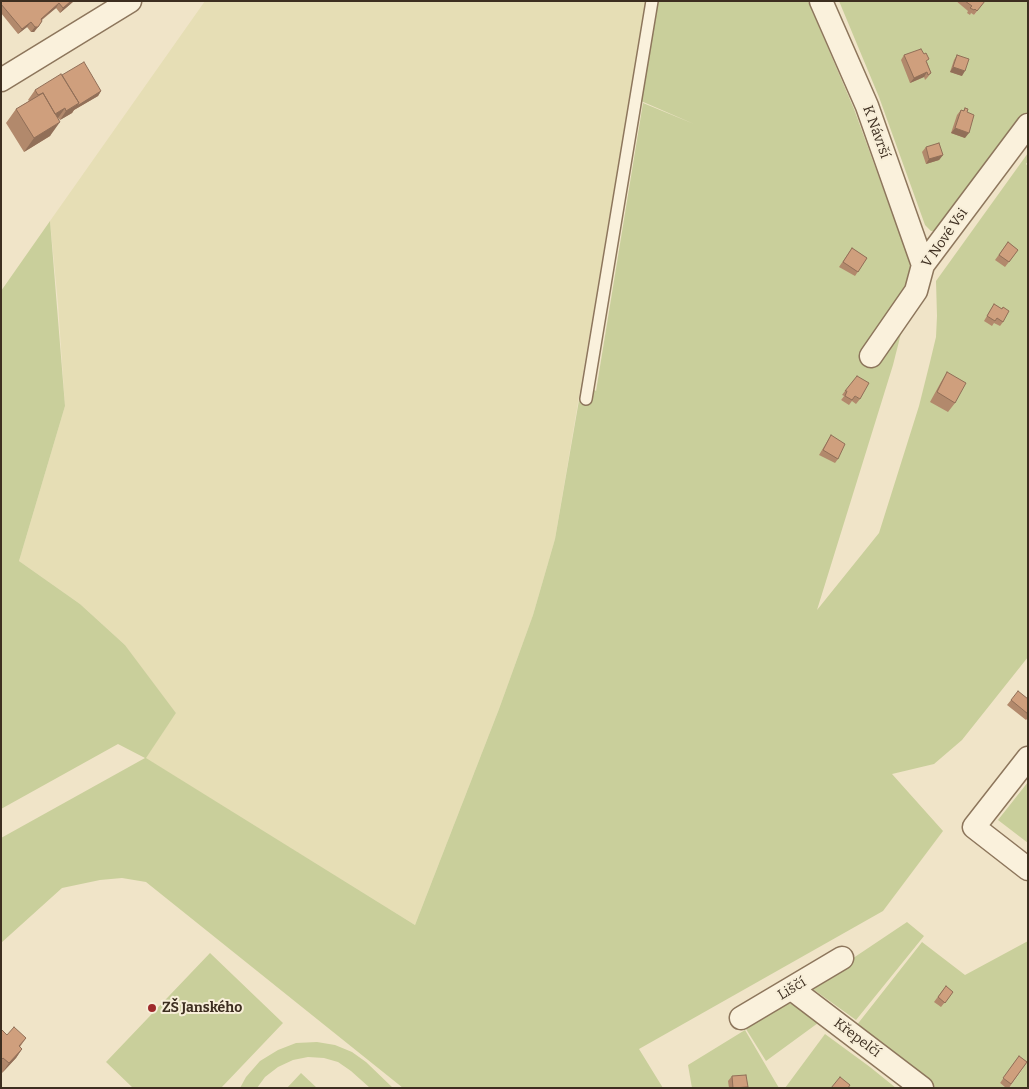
<!DOCTYPE html>
<html>
<head>
<meta charset="utf-8">
<style>
	body { margin:0 }
	#map { position:relative; width:1029px; height:1089px; overflow:hidden; background:#f0e4c8; font-family:Bitter,serif }
	canvas { display:block }
	.frame { position:absolute; inset:0; border:2px solid #3d2e20; pointer-events:none }
</style>
</head>
<body>
<div id="map">
<canvas width="1029" height="1089"></canvas>
<div class="frame"></div>
</div>
<script>
const c = document.querySelector('canvas').getContext('2d');
c.lineJoin = 'round';
function paint(path, color) { c.fillStyle = color; c.fill(path, 'evenodd'); }
const poly = rows => new Path2D(rows.map(r => 'M' + r).join(''));
function stroke(path, color, width, dash) { c.strokeStyle = color; c.lineWidth = width; c.lineCap = dash ? 'butt' : 'round'; c.setLineDash(dash || []); c.stroke(path); }
function write(font, color, halo, rows, align = 'center') {
  c.font = font + ' Bitter,serif'; c.lineWidth = 4; c.setLineDash([]); c.textBaseline = 'middle'; c.strokeStyle = halo; c.fillStyle = color; for (const [text, x, y, turn = 0] of rows) {
    c.save(); c.translate(x, y); c.rotate((+turn || 0) * Math.PI / 180); c.textAlign = isNaN(turn) ? turn : align; if (halo) c.strokeText(text, 0, 0); c.fillText(text, 0, 0); c.restore();
  }
}
paint(poly([
	[205,1,647,1,639,64,628,106,555,539,533,615,499,709,415,925,145,758,176,713,125,645,80,604,19,561,65,406,58,304,50,221]
]), '#e6deb5');
paint(poly([
	[658,1,808,1,854,109,892,213,919,262,893,365,817,610,879,533,919,406,930,362,936,337,937,316,936,281,1028,153,1028,161,1026,164,1028,166,1028,657,962,740,934,764,892,774,943,831,883,911,639,1049,663,1088,403,1088,146,882,122,878,100,880,62,888,1,943,1,838,145,758,118,744,1,809,1,291,50,221,65,406,19,561,80,604,125,645,176,713,146,758,415,925,499,709,533,615,555,539,582,383,596,391,643,103,694,124,641,101],
	[865,387,849,404,841,400,844,396,842,396],
	[839,1,956,1,974,15,985,1,1028,1,1028,111,946,225,938,231,931,231,925,225,879,97],
	[918,54,925,79,924,77,910,82],
	[1028,782,1028,843,998,820],
	[907,922,924,936,856,1020,810,987],
	[1028,941,1028,1088,1009,1088,1024,1067,1000,1083,1006,1088,936,1088,856,1026,922,942,965,975],
	[210,953,283,1023,221,1088,133,1088,106,1062],
	[785,1003,799,1005,818,1023,766,1061,746,1029],
	[745,1030,779,1088,692,1088,688,1065],
	[825,1034,870,1067,896,1088,785,1088],
	[317,1042,335,1045,352,1052,366,1062,393,1088,370,1088,351,1071,338,1062,324,1058,308,1057,293,1060,278,1067,265,1077,257,1088,240,1088,246,1077,260,1061,278,1050,296,1043],
	[301,1073,317,1088,287,1088]
]), '#c9cf9b');
const lane = poly([
	[586,399,652,1]
]);
const street = poly([
	[821,1,867,106,923,265],
	[1,80,130,1],
	[871,356,916,291,923,265,1028,125],
	[1028,758,974,827,1028,869],
	[792,989,922,1088],
	[741,1018,842,958]
]);
stroke(lane, '#8d765c', 14);
stroke(street, '#8d765c', 25);
stroke(lane, '#faf1dc', 11);
stroke(street, '#faf1dc', 22);
paint(poly([
	[74,1,60,13,56,8,42,20,42,21,39,26,34,32,31,32,27,27,18,34,1,13,1,2],
	[956,1,985,1,974,15,971,13,970,15,967,13,968,11],
	[904,55,927,62,931,73,927,78,925,80,924,77,910,83,901,60],
	[957,55,962,76,950,72,954,60],
	[35,90,101,91,98,96,74,110,72,113,60,120,58,118,50,136,24,152,6,123,16,109,29,101,28,100],
	[965,108,967,112,965,138,951,133,957,115,961,110,963,111],
	[926,147,943,155,939,160,926,164,922,152],
	[1008,242,1018,250,1005,267,995,260],
	[852,248,867,258,855,276,839,267],
	[994,304,1002,309,1003,322,1000,326,994,323,992,326,984,321],
	[947,372,955,403,948,412,930,402,941,382],
	[845,391,860,399,856,404,852,401,849,405,841,400,844,396,842,395],
	[831,435,838,459,835,463,819,455],
	[1028,699,1028,718,1026,720,1007,705,1011,700],
	[946,986,953,992,941,1007,934,1002],
	[1,1029,7,1035,26,1038,20,1047,22,1049,16,1058,2,1073,1,1072],
	[1019,1056,1027,1062,1009,1088,1006,1088,1000,1083],
	[732,1076,748,1087,747,1088,729,1088,728,1081]
]), '#b2896c');
paint(poly([
	[71,1,74,1,60,13,63,8],
	[59,3,56,8,37,23,41,19],
	[42,21,34,32,31,32,35,27],
	[31,22,27,27,18,34,22,29],
	[953,67,965,71,962,76,950,72],
	[927,72,924,77,910,83,914,78],
	[101,91,98,96,74,110,72,113,60,120,66,111],
	[65,108,58,118,45,126,51,117],
	[60,122,50,136,24,152,34,138],
	[955,128,969,133,965,138,951,133],
	[943,155,939,160,926,164,929,159],
	[22,1049,16,1058,2,1073,9,1063]
]), '#916f58');
const building = poly([
	[3,1,71,1,63,8,59,3,41,19,42,21,38,27,35,27,31,22,22,29,1,4,1,2,3,1],
	[965,1,985,1,977,11,975,9,974,10,970,8,972,6,965,1],
	[921,49,924,54,926,53,929,59,926,61,931,73,928,75,927,72,914,78,904,55,921,49],
	[957,55,969,59,965,71,953,67,957,55],
	[84,62,101,91,77,106,79,103,62,75,84,62],
	[61,74,79,103,66,111,65,108,55,114,43,93,38,95,35,90,61,74],
	[43,93,60,122,34,138,16,109,43,93],
	[965,108,968,109,967,112,974,115,969,133,955,128,961,110,964,111,965,108],
	[939,143,943,155,929,159,926,147,939,143],
	[1008,242,1018,250,1009,262,999,255,1008,242],
	[852,248,867,258,858,272,843,262,852,248],
	[994,304,1002,309,1003,307,1009,311,1003,322,997,318,995,321,987,316,994,304],
	[947,372,966,383,955,403,937,392,947,372],
	[857,376,869,383,860,399,855,396,852,400,845,396,847,391,845,391,857,376],
	[831,435,845,444,838,459,823,450,831,435],
	[1018,691,1028,699,1028,714,1011,700,1018,691],
	[946,986,953,992,945,1003,938,997,946,986],
	[14,1027,26,1038,19,1046,22,1049,9,1063,3,1058,1,1060,1,1029,7,1035,14,1027],
	[1019,1056,1027,1062,1011,1084,1003,1078,1019,1056],
	[746,1075,748,1087,733,1088,732,1076,746,1075],
	[840,1077,850,1085,848,1088,831,1088,840,1077]
]);
paint(building, '#cf9f7d');
stroke(building, '#916f58', 1);
for (const [x, y, r, color] of [
	[152,1008,5,"#9e2a2b"]
]) { const dot = new Path2D(); dot.arc(x, y, r, 0, 2 * Math.PI); c.fillStyle = color; c.fill(dot); stroke(dot, '#f7eed8', 2); }
write('14px', '#3d2e20', '#f7eed8', [
	["K Návrší",876,132,70],
	["V Nové Vsi",945,238,-55],
	["Liščí",792,989,-31],
	["Křepelčí",857,1038,37]
]);
write('bold 14px', '#3d2e20', '#f7eed8', [
	["ZŠ Janského",162,1008]
], 'left');
</script>
</body>
</html>
